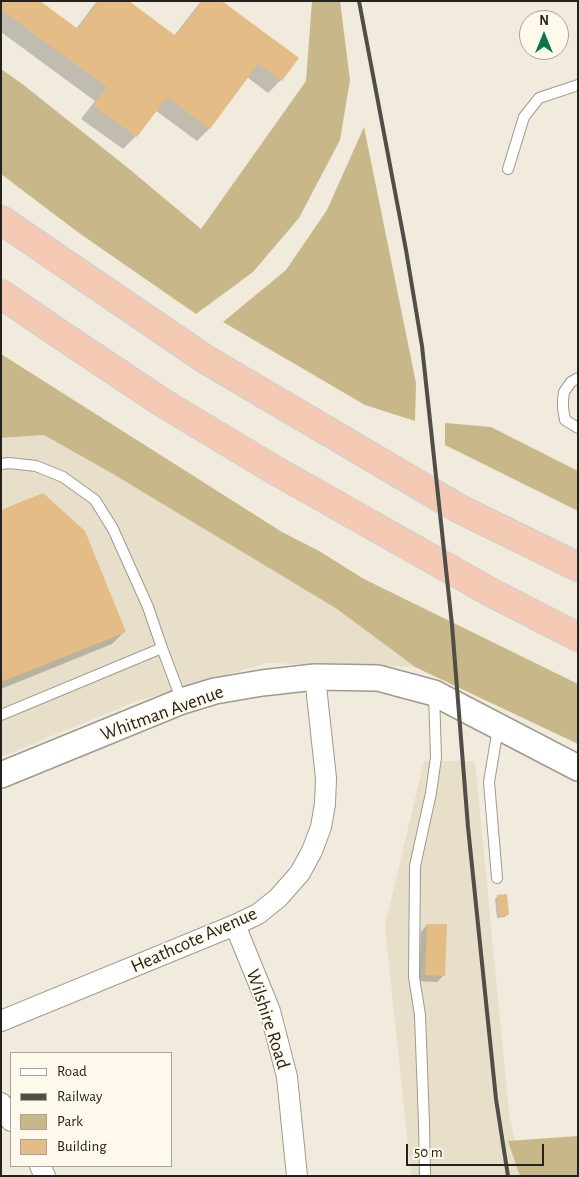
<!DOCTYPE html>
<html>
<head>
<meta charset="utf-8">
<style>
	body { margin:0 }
	#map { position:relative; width:579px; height:1177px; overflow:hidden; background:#f0ebdd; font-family:"Alegreya Sans",sans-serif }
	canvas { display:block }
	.frame { position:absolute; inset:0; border:2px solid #24221d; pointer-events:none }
	.legend { position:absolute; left:10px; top:1052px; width:162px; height:115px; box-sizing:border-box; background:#fef9ea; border:1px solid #a7a398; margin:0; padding:6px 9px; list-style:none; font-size:15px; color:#24221d }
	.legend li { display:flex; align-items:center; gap:10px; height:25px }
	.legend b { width:25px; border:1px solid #a7a398 }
	.north { position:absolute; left:519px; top:10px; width:50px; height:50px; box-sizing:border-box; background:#fef9ea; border:1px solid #a7a398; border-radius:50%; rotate:0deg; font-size:14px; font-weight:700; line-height:20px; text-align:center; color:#24221d }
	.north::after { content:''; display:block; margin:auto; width:18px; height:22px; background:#0b754f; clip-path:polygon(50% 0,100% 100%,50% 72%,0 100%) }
	.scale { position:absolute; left:406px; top:1144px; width:138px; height:22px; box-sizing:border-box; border:2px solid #24221d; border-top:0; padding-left:6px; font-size:15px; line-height:18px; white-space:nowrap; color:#24221d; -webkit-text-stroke:4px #fef9ea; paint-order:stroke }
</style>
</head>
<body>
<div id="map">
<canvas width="579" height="1177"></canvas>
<div class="frame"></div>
<ul class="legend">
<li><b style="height:6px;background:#fff"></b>Road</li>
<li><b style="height:6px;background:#514e47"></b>Railway</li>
<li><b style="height:14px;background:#c8b889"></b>Park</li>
<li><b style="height:14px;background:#e4bc85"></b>Building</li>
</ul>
<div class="north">N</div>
<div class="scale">50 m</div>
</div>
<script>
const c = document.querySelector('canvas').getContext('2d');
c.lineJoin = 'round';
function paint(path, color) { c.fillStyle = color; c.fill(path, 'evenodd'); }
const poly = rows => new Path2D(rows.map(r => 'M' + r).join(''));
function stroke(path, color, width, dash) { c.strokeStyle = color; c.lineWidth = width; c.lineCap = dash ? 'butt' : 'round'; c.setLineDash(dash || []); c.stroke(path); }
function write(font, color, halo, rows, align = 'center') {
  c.font = font + ' "Alegreya Sans",sans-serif'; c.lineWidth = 4; c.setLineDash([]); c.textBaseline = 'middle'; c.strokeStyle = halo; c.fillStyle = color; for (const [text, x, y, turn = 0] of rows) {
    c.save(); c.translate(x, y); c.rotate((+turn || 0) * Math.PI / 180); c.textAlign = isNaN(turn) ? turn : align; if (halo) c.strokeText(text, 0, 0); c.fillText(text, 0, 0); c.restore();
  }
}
paint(poly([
	[44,435,113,474,337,609,415,667,267,663,137,701,1,757,1,438],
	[424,761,475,761,509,1112,522,1176,411,1176,385,926]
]), '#e7dfc9');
paint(poly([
	[312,1,340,1,350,80,340,140,299,218,253,272,196,314,79,233,1,174,1,69,21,83,128,168,201,229,306,81],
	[364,127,416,383,415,421,365,405,223,322,286,270,327,210],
	[1,354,282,532,319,551,364,579,578,684,578,744,415,667,337,609,113,474,44,435,1,438],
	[445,423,491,427,578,471,578,511,445,445],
	[578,1136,578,1176,520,1176,508,1141]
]), '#c8b889');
paint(poly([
	[1,1,76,29,97,1,127,1,174,36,201,1,220,1,281,80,268,93,247,77,210,128,197,141,155,110,136,136,123,149,81,119,95,101,1,32],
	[1,511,125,631,112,644,1,689],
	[498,896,508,914,505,917,497,918,495,899],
	[427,925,444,975,437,982,419,981,421,932]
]), '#0003');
paint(poly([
	[1,1,40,1,78,29,99,1,129,1,176,36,202,1,222,1,299,58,282,81,258,64,210,129,167,97,137,137,93,106,107,87,1,10],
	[43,493,85,531,126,632,1,682,1,510],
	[507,894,509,915,499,916,497,895],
	[427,924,447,924,445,976,425,975]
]), '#e4bc85');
const service = poly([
	[508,169,524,117,539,98,578,85],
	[578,378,571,382,564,392,563,400,563,408,565,420,578,428],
	[1,464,9,463,36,466,63,477,95,500,113,529,148,607,162,648],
	[1,715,162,648,182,701],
	[497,878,489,782,498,728],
	[425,1176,424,1123,420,1015,414,977,415,866,431,793,436,757,434,694]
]);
const minor = poly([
	[235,925,270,1011,287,1077,297,1176],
	[1,1021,235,925,258,914,278,898,300,873,312,851,321,827,325,804,326,778,315,677],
	[1,1103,11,1121],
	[40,1166,45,1176]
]);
const tertiary = poly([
	[1,775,182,701,215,691,262,683,315,677,378,678,434,693,578,768]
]);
const motorway = poly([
	[1,220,205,359,458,508,578,567],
	[1,294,61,335,163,403,271,468,492,593,578,637]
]);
stroke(service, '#9f9a8d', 12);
stroke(minor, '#9f9a8d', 22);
stroke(tertiary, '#9f9a8d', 28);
stroke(motorway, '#cfcecd', 30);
stroke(service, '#fff', 10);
stroke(minor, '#fff', 20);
stroke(tertiary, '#fff', 25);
stroke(motorway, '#f4cab5', 28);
stroke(poly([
	[359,1,406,250,422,346,452,625,468,827,496,1099,508,1176]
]), '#514e47', 4);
write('19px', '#24221d', '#fef9ea', [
	["Whitman Avenue",162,713,-20],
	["Heathcote Avenue",194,940,-24],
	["Wilshire Road",268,1019,72]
]);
</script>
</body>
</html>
